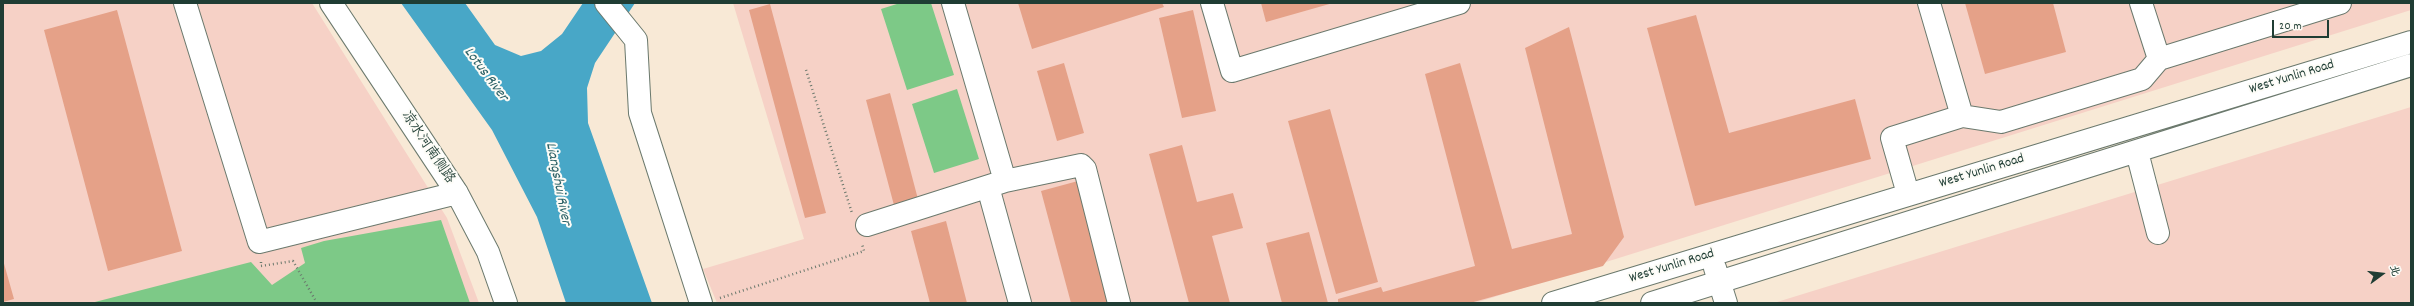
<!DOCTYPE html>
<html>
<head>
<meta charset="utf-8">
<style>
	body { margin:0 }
	#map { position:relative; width:2414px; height:306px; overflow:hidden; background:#f8e9d6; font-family:Dekko,"LXGW WenKai TC",sans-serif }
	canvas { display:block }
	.frame { position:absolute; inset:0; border:4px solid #1f3d34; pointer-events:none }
	.north { position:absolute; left:2362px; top:254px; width:40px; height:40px; -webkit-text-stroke:3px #fdfcf7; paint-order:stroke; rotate:75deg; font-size:11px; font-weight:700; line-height:16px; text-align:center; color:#1f3d34 }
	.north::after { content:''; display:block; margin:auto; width:14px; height:18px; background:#1f3d34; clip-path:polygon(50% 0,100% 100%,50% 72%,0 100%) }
	.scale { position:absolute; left:2272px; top:20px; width:57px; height:18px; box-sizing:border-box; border:2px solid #1f3d34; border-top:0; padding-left:5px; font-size:12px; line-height:14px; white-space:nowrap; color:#1f3d34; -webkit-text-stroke:3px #fdfcf7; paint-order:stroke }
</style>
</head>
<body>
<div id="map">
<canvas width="2414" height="306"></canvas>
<div class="frame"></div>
<div class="north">北</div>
<div class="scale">20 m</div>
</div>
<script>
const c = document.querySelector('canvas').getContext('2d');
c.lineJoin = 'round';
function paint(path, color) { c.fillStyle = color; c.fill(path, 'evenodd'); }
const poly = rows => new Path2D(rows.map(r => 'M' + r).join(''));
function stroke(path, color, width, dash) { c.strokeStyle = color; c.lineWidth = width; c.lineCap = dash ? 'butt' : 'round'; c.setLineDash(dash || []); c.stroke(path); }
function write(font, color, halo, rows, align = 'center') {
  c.font = font + ' Dekko,"LXGW WenKai TC",sans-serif'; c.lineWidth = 4; c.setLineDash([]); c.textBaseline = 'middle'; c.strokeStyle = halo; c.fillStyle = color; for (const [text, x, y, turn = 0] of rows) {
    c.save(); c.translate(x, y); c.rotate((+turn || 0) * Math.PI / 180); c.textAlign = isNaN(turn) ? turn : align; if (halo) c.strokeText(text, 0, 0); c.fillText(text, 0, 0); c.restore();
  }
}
paint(poly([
	[3,3,312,3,447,218,479,303,3,303],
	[733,3,2411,3,2411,10,1475,303,717,303,703,269,804,239],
	[2411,107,2411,303,1777,302]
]), '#f6d1c6');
paint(poly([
	[900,3,931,3,954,75,907,90,881,9],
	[957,89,979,159,934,173,912,104],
	[441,220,470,303,91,303,251,262,272,285,305,263,301,248,324,241]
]), '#7dc987');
paint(poly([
	[401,3,465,3,495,45,521,56,541,51,562,34,583,3,635,3,595,63,587,88,588,123,652,303,566,303,537,217,492,130]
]), '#48a7c7');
paint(poly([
	[1018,3,1162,3,1164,7,1032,49],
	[1261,3,1333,3,1266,22],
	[1965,3,2053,3,2066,52,1985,74],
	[770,4,826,213,805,218,749,10],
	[117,10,182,251,108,271,44,30],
	[1193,10,1216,111,1182,118,1159,18],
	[1696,15,1729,133,1855,99,1871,159,1695,206,1647,28],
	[1569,27,1624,237,1603,266,1470,303,1338,303,1338,299,1381,287,1383,292,1475,266,1425,74,1460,63,1512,249,1572,234,1525,48],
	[1064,63,1084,133,1057,141,1037,71],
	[890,93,919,203,895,209,866,100],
	[1330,109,1378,282,1336,294,1288,121],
	[1182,145,1197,202,1233,193,1243,228,1212,236,1230,303,1189,303,1149,154],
	[1078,181,1111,303,1071,303,1041,191],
	[946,221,967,303,930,303,911,231],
	[1309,232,1328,303,1282,303,1266,243],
	[3,260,14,299,3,302]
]), '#e5a188');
const minor = poly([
	[185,3,259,242,457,193],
	[331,3,457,193,488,252,506,303],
	[606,3,636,40,640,113,701,303],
	[953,3,1005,181],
	[1212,3,1232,71,1459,3],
	[1929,3,1962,116],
	[2141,3,2159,59,2340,3],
	[2137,152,2158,233],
	[988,187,1020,303],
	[1908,194,1892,138,1962,116,2001,122,2142,79,2159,59],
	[867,225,1005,181,1081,165,1085,169,1119,303],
	[1715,268,1726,303],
	[1553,303,2411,42],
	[1652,303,2411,65]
]);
stroke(minor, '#6b796d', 24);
stroke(poly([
	[806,70,852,213],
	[261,262,261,266,293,261,317,303],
	[720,298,864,251,862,244]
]), '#6b796d', 2.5, [1, 3]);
stroke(minor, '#fff', 22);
write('14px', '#1f3d34', '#fdfcf7', [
	["West Yunlin Road",2292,78,-17],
	["凉水河南侧路",427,148,56],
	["West Yunlin Road",1982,172,-17],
	["West Yunlin Road",1672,267,-17]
]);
write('italic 15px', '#2d6267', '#fdfcf7', [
	["Lotus River",485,75,53],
	["Liangshui River",557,184,79]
]);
</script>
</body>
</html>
